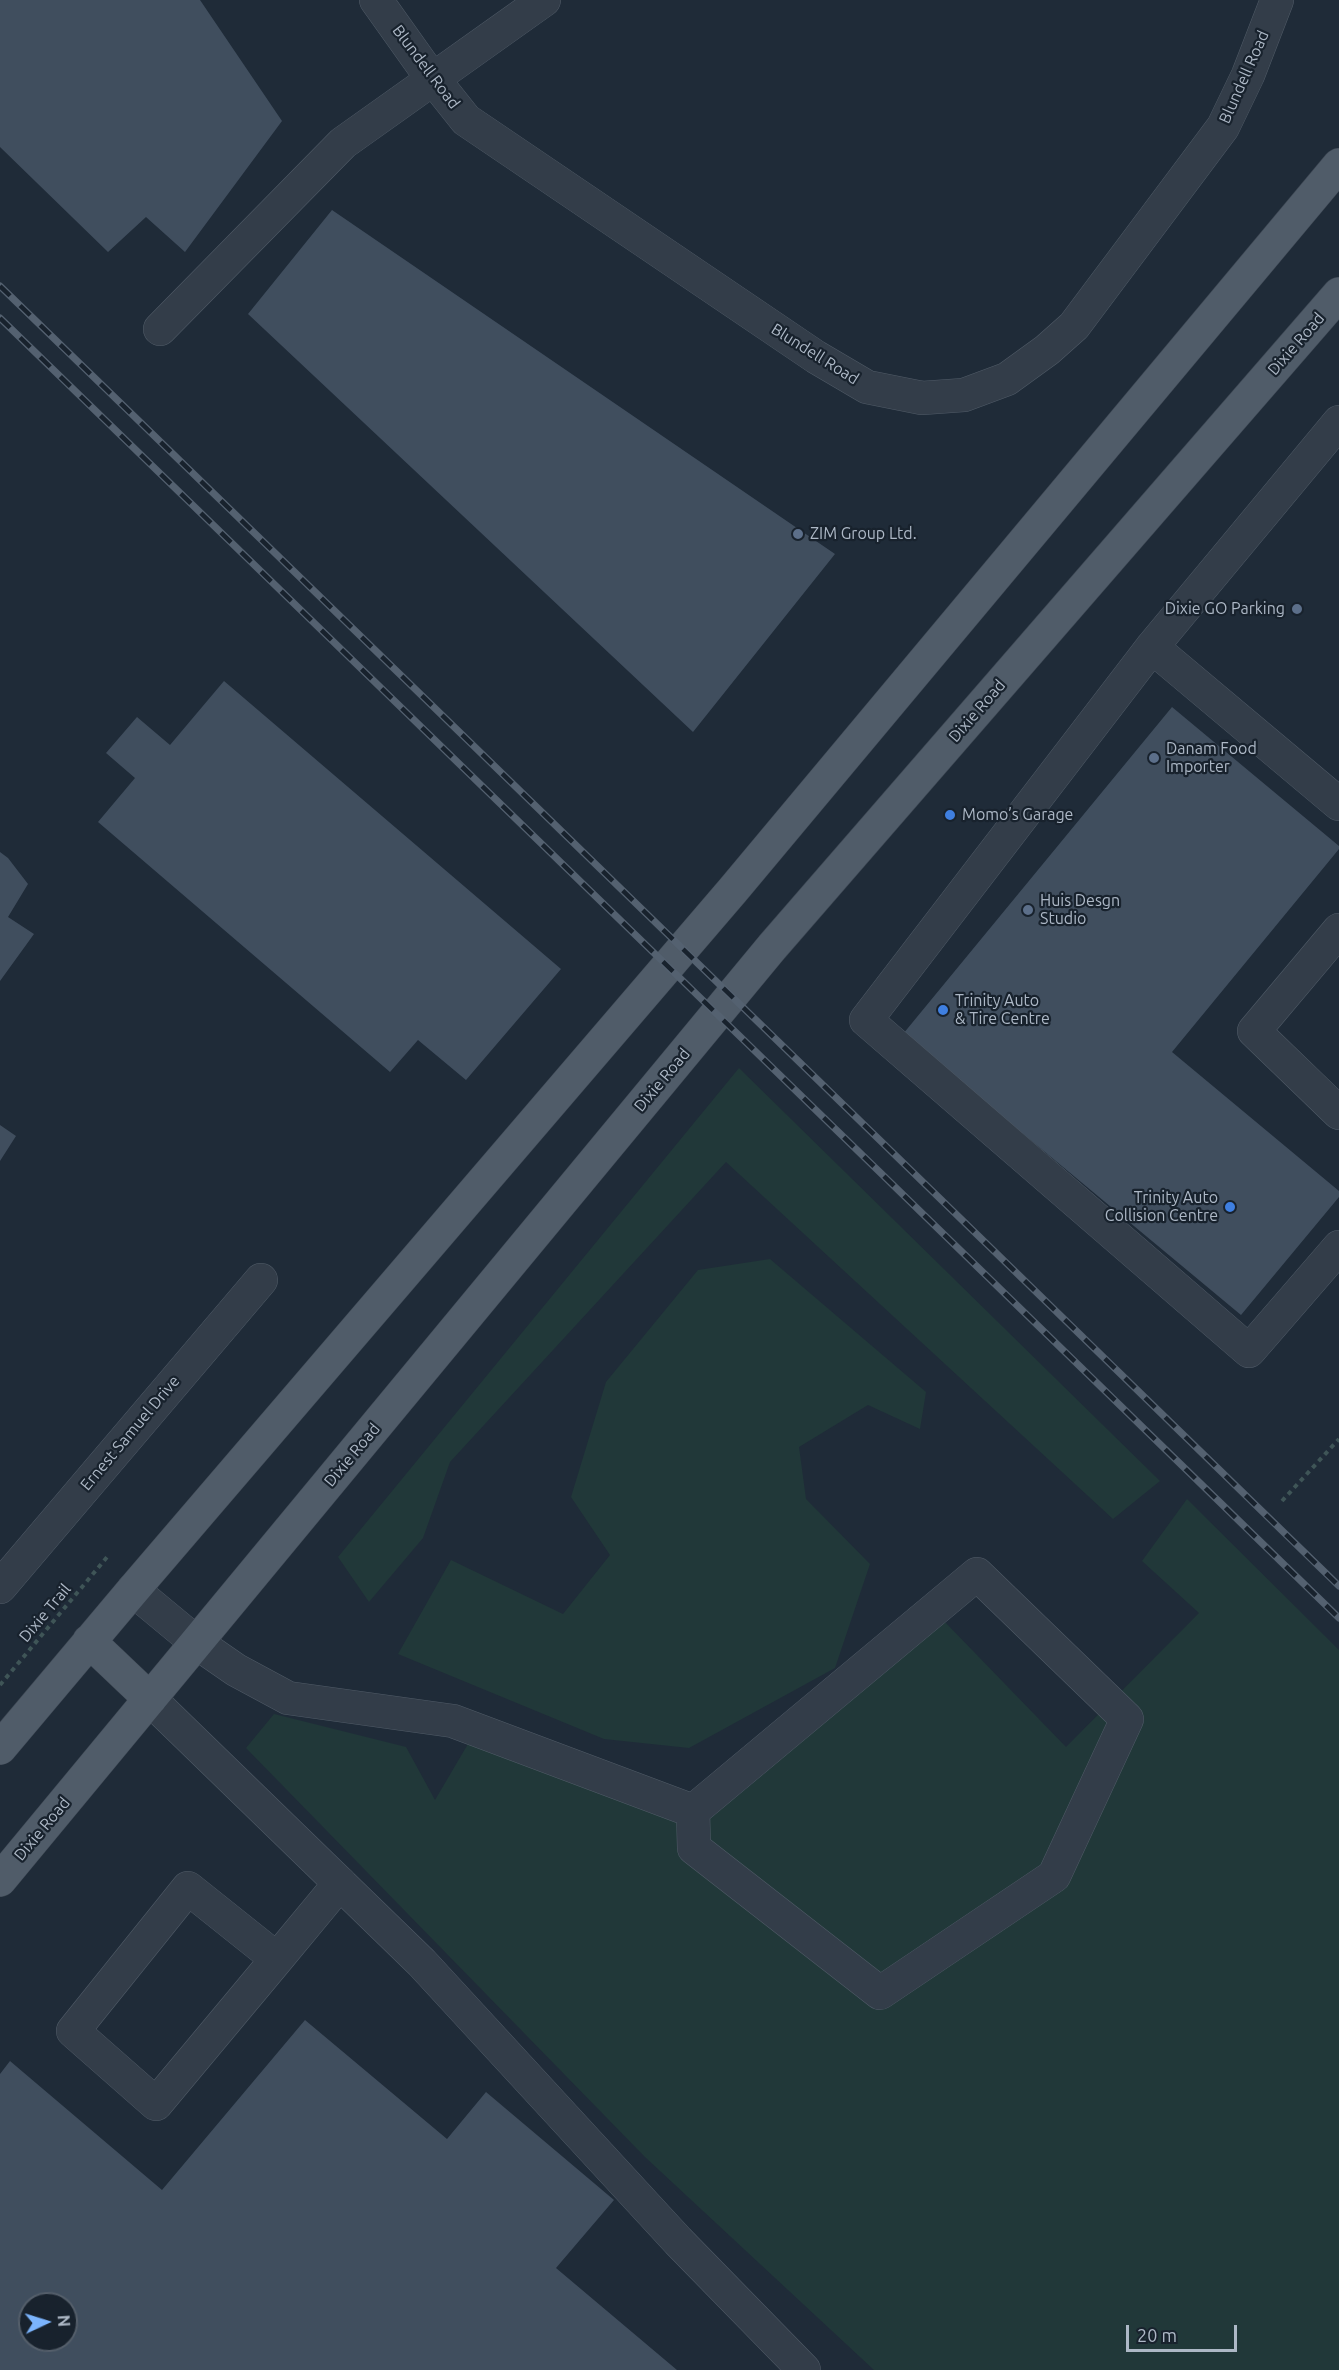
<!DOCTYPE html>
<html>
<head>
<meta charset="utf-8">
<style>
	body { margin:0 }
	#map { position:relative; width:1339px; height:2370px; overflow:hidden; background:#1f2b38; font-family:Ubuntu,sans-serif }
	canvas { display:block }
	.north { position:absolute; left:18px; top:2292px; width:60px; height:60px; box-sizing:border-box; background:#18222d; border:2px solid #545e6a; border-radius:50%; rotate:86deg; font-size:16px; font-weight:700; line-height:24px; text-align:center; color:#adb8c6 }
	.north::after { content:''; display:block; margin:auto; width:21px; height:27px; background:#7bb4fd; clip-path:polygon(50% 0,100% 100%,50% 72%,0 100%) }
	.scale { position:absolute; left:1126px; top:2325px; width:111px; height:27px; box-sizing:border-box; border:3px solid #adb8c6; border-top:0; padding-left:8px; font-size:18px; line-height:21px; white-space:nowrap; color:#adb8c6; -webkit-text-stroke:4px #18222d; paint-order:stroke }
</style>
</head>
<body>
<div id="map">
<canvas width="1339" height="2370"></canvas>
<div class="north">N</div>
<div class="scale">20 m</div>
</div>
<script>
const c = document.querySelector('canvas').getContext('2d');
c.lineJoin = 'round';
function paint(path, color) { c.fillStyle = color; c.fill(path, 'evenodd'); }
const poly = rows => new Path2D(rows.map(r => 'M' + r).join(''));
function stroke(path, color, width, dash) { c.strokeStyle = color; c.lineWidth = width; c.lineCap = dash ? 'butt' : 'round'; c.setLineDash(dash || []); c.stroke(path); }
function write(font, color, halo, rows, align = 'center') {
  c.font = font + ' Ubuntu,sans-serif'; c.lineWidth = 4.5; c.setLineDash([]); c.textBaseline = 'middle'; c.strokeStyle = halo; c.fillStyle = color; for (const [text, x, y, turn = 0] of rows) {
    c.save(); c.translate(x, y); c.rotate((+turn || 0) * Math.PI / 180); c.textAlign = isNaN(turn) ? turn : align; if (halo) c.strokeText(text, 0, 0); c.fillText(text, 0, 0); c.restore();
  }
}
paint(poly([
	[739,1068,1160,1481,1113,1519,726,1162,450,1462,423,1538,369,1602,338,1557],
	[770,1259,926,1392,920,1429,868,1405,799,1447,806,1499,870,1564,835,1668,689,1748,604,1739,398,1654,451,1560,563,1614,610,1555,571,1497,606,1382,698,1270],
	[1187,1499,1339,1650,1339,2370,874,2370,645,2157,246,1748,274,1714,406,1747,435,1800,478,1727,609,1784,735,1798,944,1621,1066,1747,1199,1613,1142,1561]
]), '#213839');
paint(poly([
	[0,0,200,0,282,121,185,252,146,217,108,252,0,147],
	[332,210,835,554,693,732,248,314],
	[224,681,561,969,466,1080,418,1040,390,1072,98,822,135,778,106,753,137,717,170,745],
	[1172,707,1339,846,1339,849,1172,1052,1339,1191,1339,1197,1241,1315,903,1034],
	[0,852,8,858,28,884,8,917,34,934,0,981],
	[0,1125,16,1136,0,1161],
	[305,2020,447,2139,486,2092,614,2200,556,2268,677,2370,0,2370,0,2074,10,2061,162,2190],
	[30,2304,66,2304,66,2340,30,2340]
]), '#404e5e');
const minor = poly([
	[376,0,423,66,466,120,816,357,867,387,922,398,964,395,1007,379,1047,350,1074,326,1223,127,1248,75,1277,0],
	[160,329,343,143,544,0],
	[1339,422,1152,647,866,1020,1249,1351,1339,1247],
	[1152,647,1339,804],
	[1339,930,1254,1031,1339,1113],
	[0,1587,261,1280],
	[133,1590,197,1643,236,1670,288,1698,453,1721,693,1811,977,1574,1127,1719,1054,1876,880,1993,694,1848,693,1811],
	[150,1699,422,1963,678,2241,804,2370],
	[277,1959,188,1888,73,2031,156,2104,277,1959,340,1883]
]);
const major = poly([
	[89,1641,150,1699],
	[0,1748,133,1590,733,890,1339,165],
	[0,1880,772,947,1339,294]
]);
stroke(minor, '#505b67', 34);
stroke(major, '#3c4652', 34);
stroke(poly([
	[1282,1501,1339,1439],
	[0,1685,108,1556]
]), '#3f5557', 4, [4.5, 4.5]);
stroke(minor, '#333d49', 33);
stroke(major, '#505c69', 33);
const rail = poly([
	[0,286,1339,1586],
	[0,318,1339,1618]
]);
stroke(rail, '#546170', 7);
stroke(rail, '#18222d', 4.5, [14]);
for (const [x, y, r, color] of [
	[798,534,6,"#5c6f8a"],
	[1297,609,6,"#5c6f8a"],
	[1154,758,6,"#5c6f8a"],
	[950,815,6,"#3f7fe0"],
	[1028,910,6,"#5c6f8a"],
	[943,1010,6,"#3f7fe0"],
	[1230,1207,6,"#3f7fe0"]
]) { const dot = new Path2D(); dot.arc(x, y, r, 0, 2 * Math.PI); c.fillStyle = color; c.fill(dot); stroke(dot, '#18222d', 2); }
write('16px', '#adb8c6', '#18222d', [
	["Blundell Road",426,67,53],
	["Blundell Road",1244,77,-66],
	["Dixie Road",1296,344,-49],
	["Blundell Road",815,354,32],
	["Dixie Road",977,711,-49],
	["Dixie Road",662,1080,-50],
	["Ernest Samuel Drive",130,1433,-50],
	["Dixie Road",352,1455,-50],
	["Dixie Trail",45,1613,-50],
	["Dixie Road",42,1829,-50]
]);
write('16px', '#adb8c6', '#18222d', [
	["ZIM Group Ltd.",810,534],
	["Dixie GO Parking",1285,609,"right"],
	["Danam Food",1166,749],
	["Importer",1166,767],
	["Momo’s Garage",962,815],
	["Huis Desgn",1040,901],
	["Studio",1040,919],
	["Trinity Auto",955,1001],
	["& Tire Centre",955,1019],
	["Trinity Auto",1218,1198,"right"],
	["Collision Centre",1218,1216,"right"]
], 'left');
</script>
</body>
</html>
